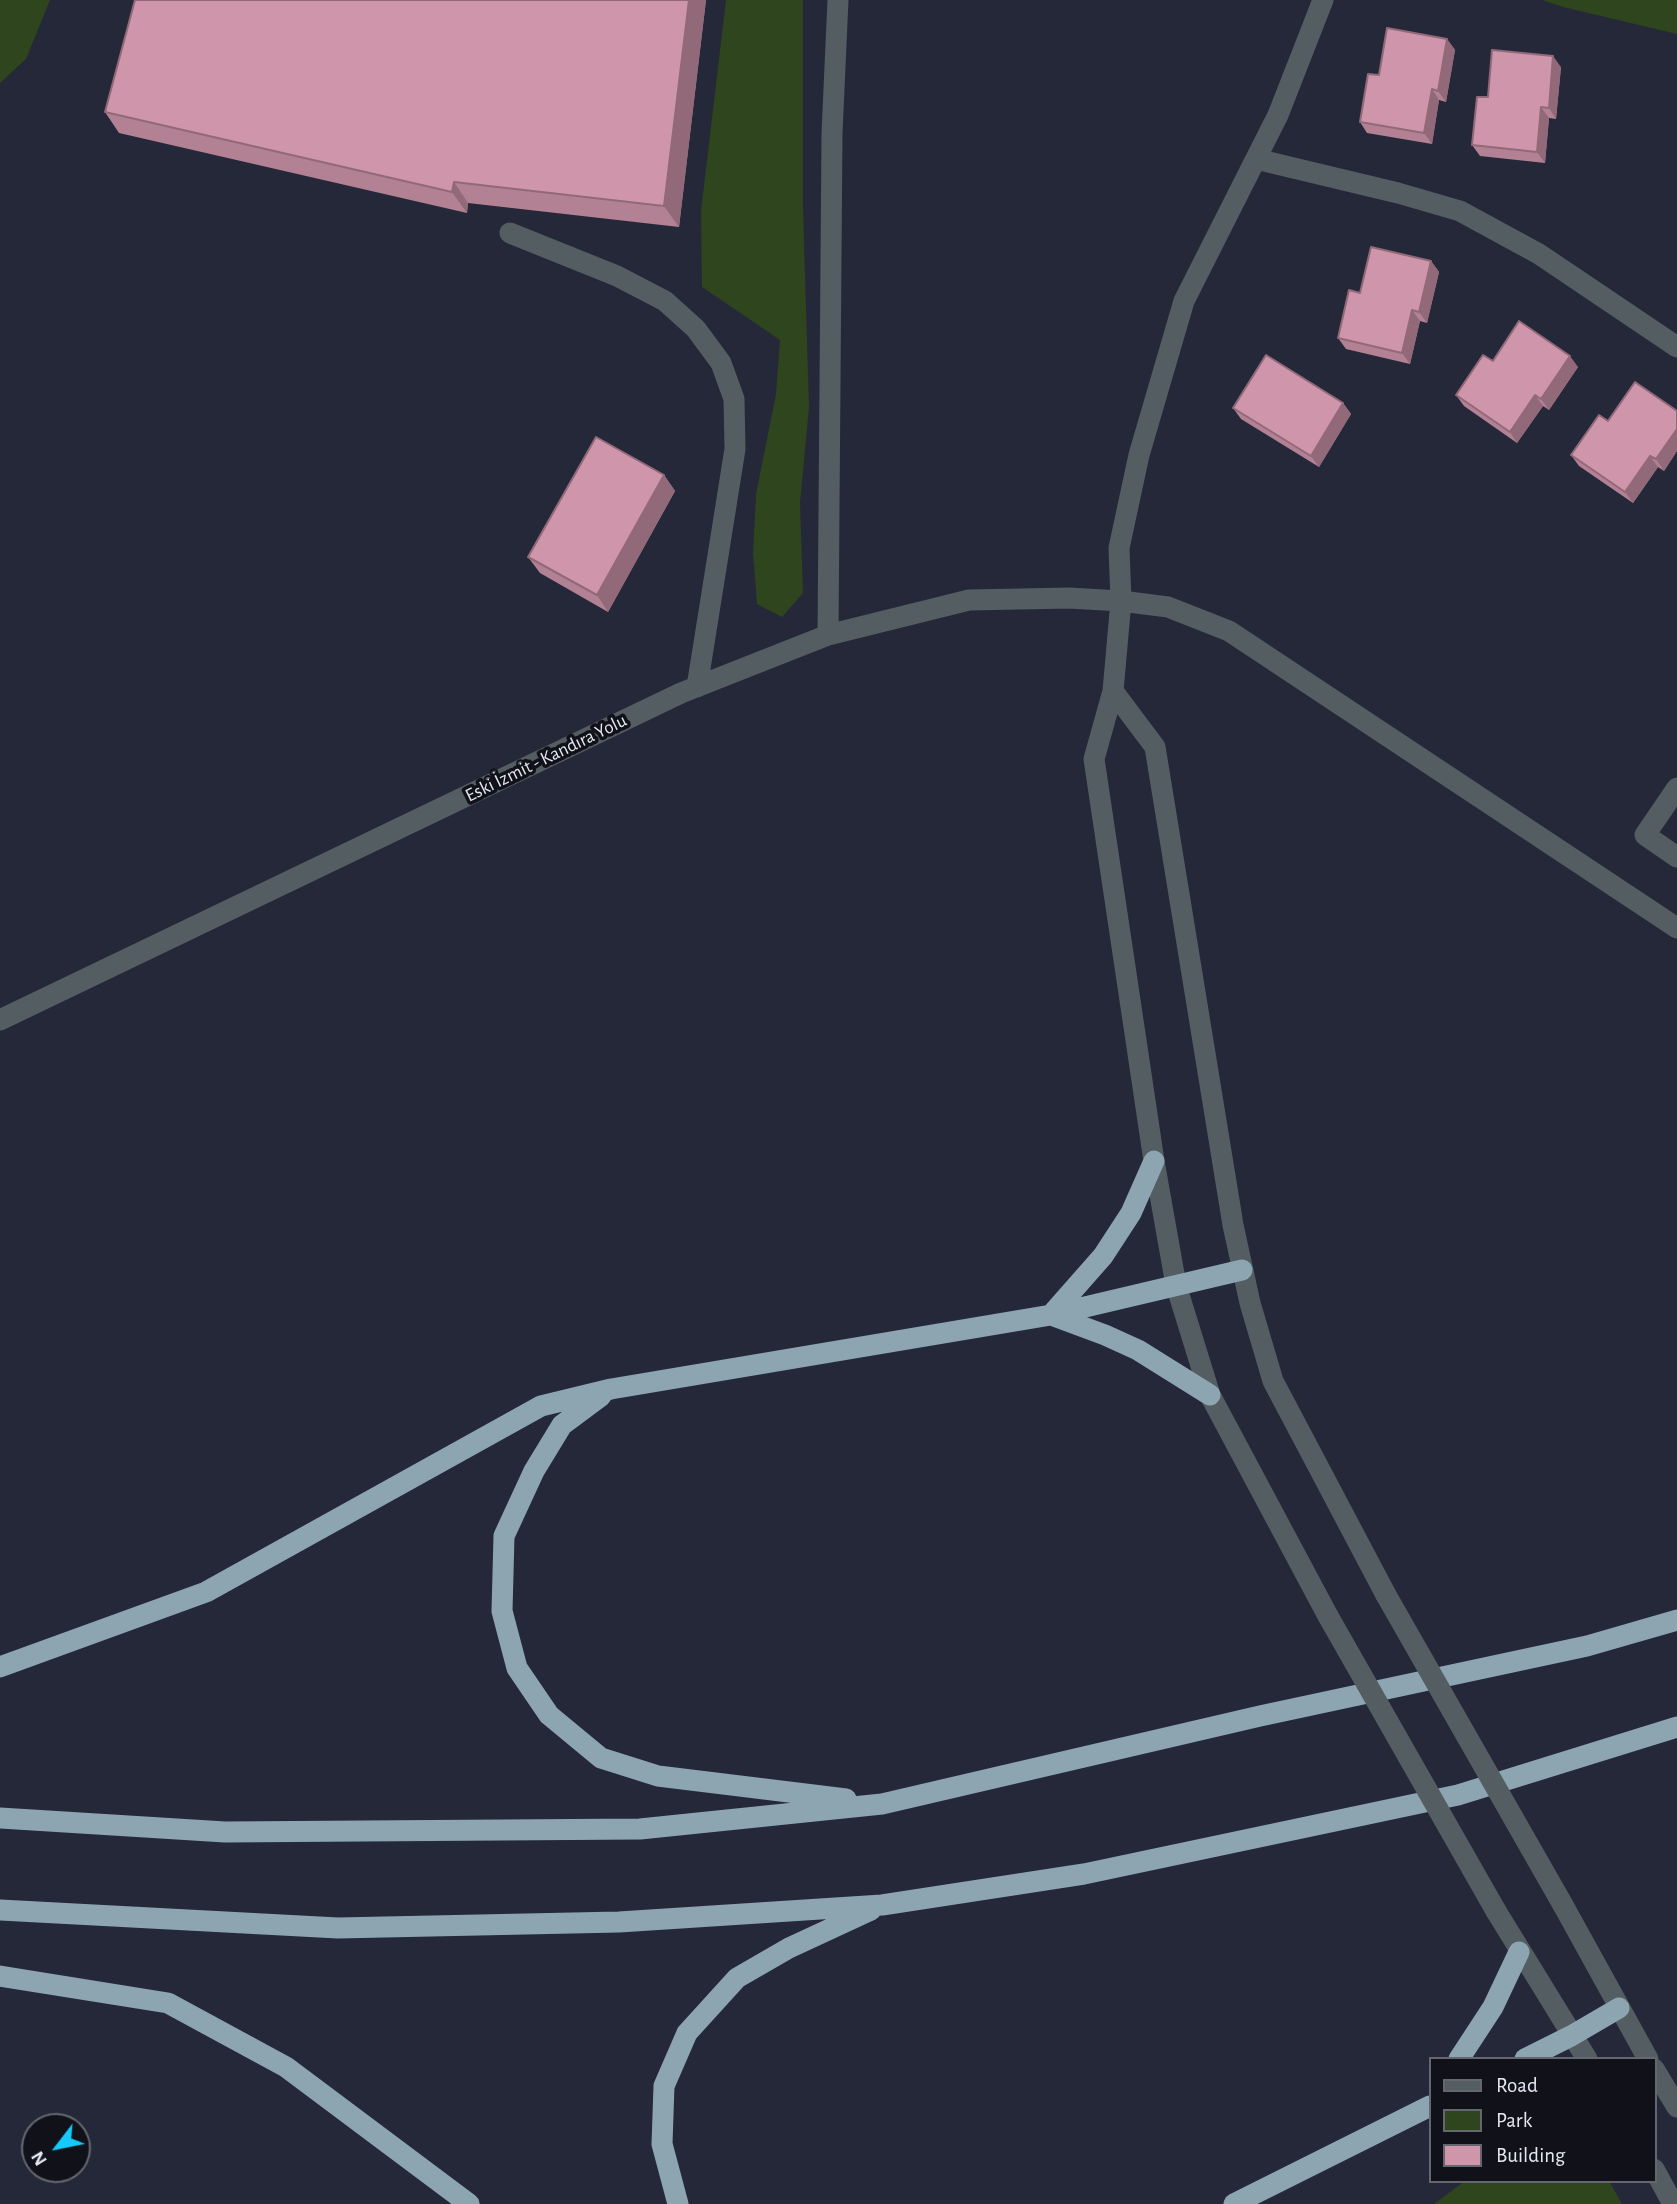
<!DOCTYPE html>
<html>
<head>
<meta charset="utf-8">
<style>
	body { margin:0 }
	#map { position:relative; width:1677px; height:2204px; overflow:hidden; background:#252839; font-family:"Alegreya Sans",sans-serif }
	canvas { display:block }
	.legend { position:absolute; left:1429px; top:2057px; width:228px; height:126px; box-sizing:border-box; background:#101119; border:2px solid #656770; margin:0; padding:9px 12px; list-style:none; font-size:21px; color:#e5e7f3 }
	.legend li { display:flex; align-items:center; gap:14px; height:35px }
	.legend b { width:35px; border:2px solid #656770 }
	.north { position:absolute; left:21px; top:2113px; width:70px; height:70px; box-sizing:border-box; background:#101119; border:2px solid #656770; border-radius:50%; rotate:238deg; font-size:19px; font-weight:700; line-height:28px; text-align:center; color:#e5e7f3 }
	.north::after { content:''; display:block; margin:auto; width:24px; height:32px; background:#14cafb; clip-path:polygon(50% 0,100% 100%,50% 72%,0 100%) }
</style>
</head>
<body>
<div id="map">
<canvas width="1677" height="2204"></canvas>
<ul class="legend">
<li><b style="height:9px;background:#535d62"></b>Road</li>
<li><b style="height:19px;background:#2e451d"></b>Park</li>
<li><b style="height:19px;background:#cf96ab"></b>Building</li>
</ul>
<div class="north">N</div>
</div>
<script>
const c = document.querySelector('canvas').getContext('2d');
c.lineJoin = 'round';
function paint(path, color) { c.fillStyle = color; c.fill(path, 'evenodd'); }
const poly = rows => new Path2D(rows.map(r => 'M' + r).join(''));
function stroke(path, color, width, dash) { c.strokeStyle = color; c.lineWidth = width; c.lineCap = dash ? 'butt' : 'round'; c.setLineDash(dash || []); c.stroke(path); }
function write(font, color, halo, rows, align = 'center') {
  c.font = font + ' "Alegreya Sans",sans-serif'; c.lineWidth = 7; c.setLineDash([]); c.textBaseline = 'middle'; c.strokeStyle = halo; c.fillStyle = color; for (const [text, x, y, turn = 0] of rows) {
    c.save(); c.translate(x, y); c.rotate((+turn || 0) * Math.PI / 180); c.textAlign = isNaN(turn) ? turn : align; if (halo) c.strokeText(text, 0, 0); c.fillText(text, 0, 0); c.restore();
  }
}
paint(poly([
	[0,0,50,0,26,59,0,83],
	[726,0,803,0,803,209,809,407,800,503,803,593,782,617,757,604,753,553,756,494,776,394,780,340,702,287,701,211],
	[1542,0,1677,0,1677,34,1563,7],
	[1465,2181,1609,2181,1622,2204,1434,2204]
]), '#2e451d');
stroke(poly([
	[1323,0,1278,115,1184,301,1139,455,1119,548,1121,601,1113,691,1094,759,1154,1161,1176,1285,1210,1395,1328,1616],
	[1256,159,1398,193,1460,211,1539,254,1677,347],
	[510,233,617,276,665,301,696,329,721,363,734,399,735,449,697,687],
	[828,635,832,133,838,0],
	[1113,691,1155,747,1233,1225,1250,1303,1273,1381,1386,1595],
	[1677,788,1645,835,1677,857],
	[0,1020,681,693,828,635,969,600,1069,598,1121,601,1168,607,1229,631,1677,928],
	[1563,1905,1648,2059],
	[1496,1911,1587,2059],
	[1654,2069,1677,2107],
	[1654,2169,1673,2204]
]), '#535d62', 21);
stroke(poly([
	[1154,1161,1131,1213,1103,1256,1051,1315,1105,1335,1138,1350,1210,1395],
	[601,1396,562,1425,534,1471,504,1536,502,1611,517,1668,549,1715,601,1758,658,1776,846,1799],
	[0,1667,206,1592,541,1406,611,1389,1051,1315,1242,1270],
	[0,1818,225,1832,640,1829,882,1804,1260,1716,1587,1646,1677,1620],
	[0,1910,338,1928,619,1922,882,1905,1084,1874,1458,1795,1677,1727],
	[0,1976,168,2003,286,2067,469,2204],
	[1459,2059,1493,2007,1519,1952],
	[1525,2059,1571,2036,1619,2008],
	[678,2204,662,2144,664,2086,687,2033,737,1978,789,1948,871,1910],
	[1234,2204,1430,2106]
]), '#8ca5b1', 21);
stroke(poly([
	[1386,1595,1563,1905],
	[1328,1616,1496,1911]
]), '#535d62', 21);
paint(poly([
	[135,0,706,0,679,227,468,203,467,213,119,133,105,112],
	[1447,39,1455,50,1446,102,1439,100,1432,144,1367,133,1360,122,1379,75],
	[1561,67,1556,119,1549,118,1545,163,1480,156,1472,145],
	[1431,261,1439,272,1427,323,1420,321,1410,364,1346,349,1338,338,1360,293],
	[1493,361,1578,367,1549,410,1543,406,1517,443,1464,406,1456,395],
	[1343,403,1351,414,1319,467,1241,419,1233,408],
	[1677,411,1677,451,1664,471,1658,467,1633,503,1579,466,1571,455,1608,421],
	[664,475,675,491,608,612,540,573,528,557]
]), '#b28193');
paint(poly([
	[689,0,706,0,679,227,664,206],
	[1447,39,1455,50,1446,102,1438,91],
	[1553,56,1561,67,1556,119,1549,108],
	[1432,89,1439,100,1432,144,1424,133],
	[1541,107,1549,118,1545,163,1537,152],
	[454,182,468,203,467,213,452,192],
	[1431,261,1439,272,1427,323,1419,312],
	[1412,310,1420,321,1410,364,1402,353],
	[1570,356,1578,367,1549,410,1541,399],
	[1535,395,1543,406,1517,443,1510,432],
	[1343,403,1351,414,1319,467,1311,456],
	[1677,429,1677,451,1664,471,1656,459],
	[1650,456,1658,467,1633,503,1625,492],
	[664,475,675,491,608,612,597,595]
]), '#916978');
const building = poly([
	[135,0,689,0,664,206,454,182,452,192,105,112,135,0],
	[1387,28,1447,39,1438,91,1432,89,1424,133,1360,122,1368,74,1379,75,1387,28],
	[1492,50,1553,56,1549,108,1541,107,1537,152,1472,145,1477,97,1488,97,1492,50],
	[1371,247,1431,261,1419,312,1412,310,1402,353,1338,338,1349,290,1360,293,1371,247],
	[1519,321,1570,356,1541,399,1535,395,1510,432,1456,395,1483,355,1493,361,1519,321],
	[1266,355,1343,403,1311,456,1233,408,1266,355],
	[1635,382,1677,411,1677,429,1656,459,1650,456,1625,492,1571,455,1599,415,1608,421,1635,382],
	[596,437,664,475,597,595,528,557,596,437]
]);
paint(building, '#cf96ab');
stroke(building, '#916978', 2);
write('19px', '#e5e7f3', '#101119', [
	["Eski İzmit - Kandıra Yolu",546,758,-26]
]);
</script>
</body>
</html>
